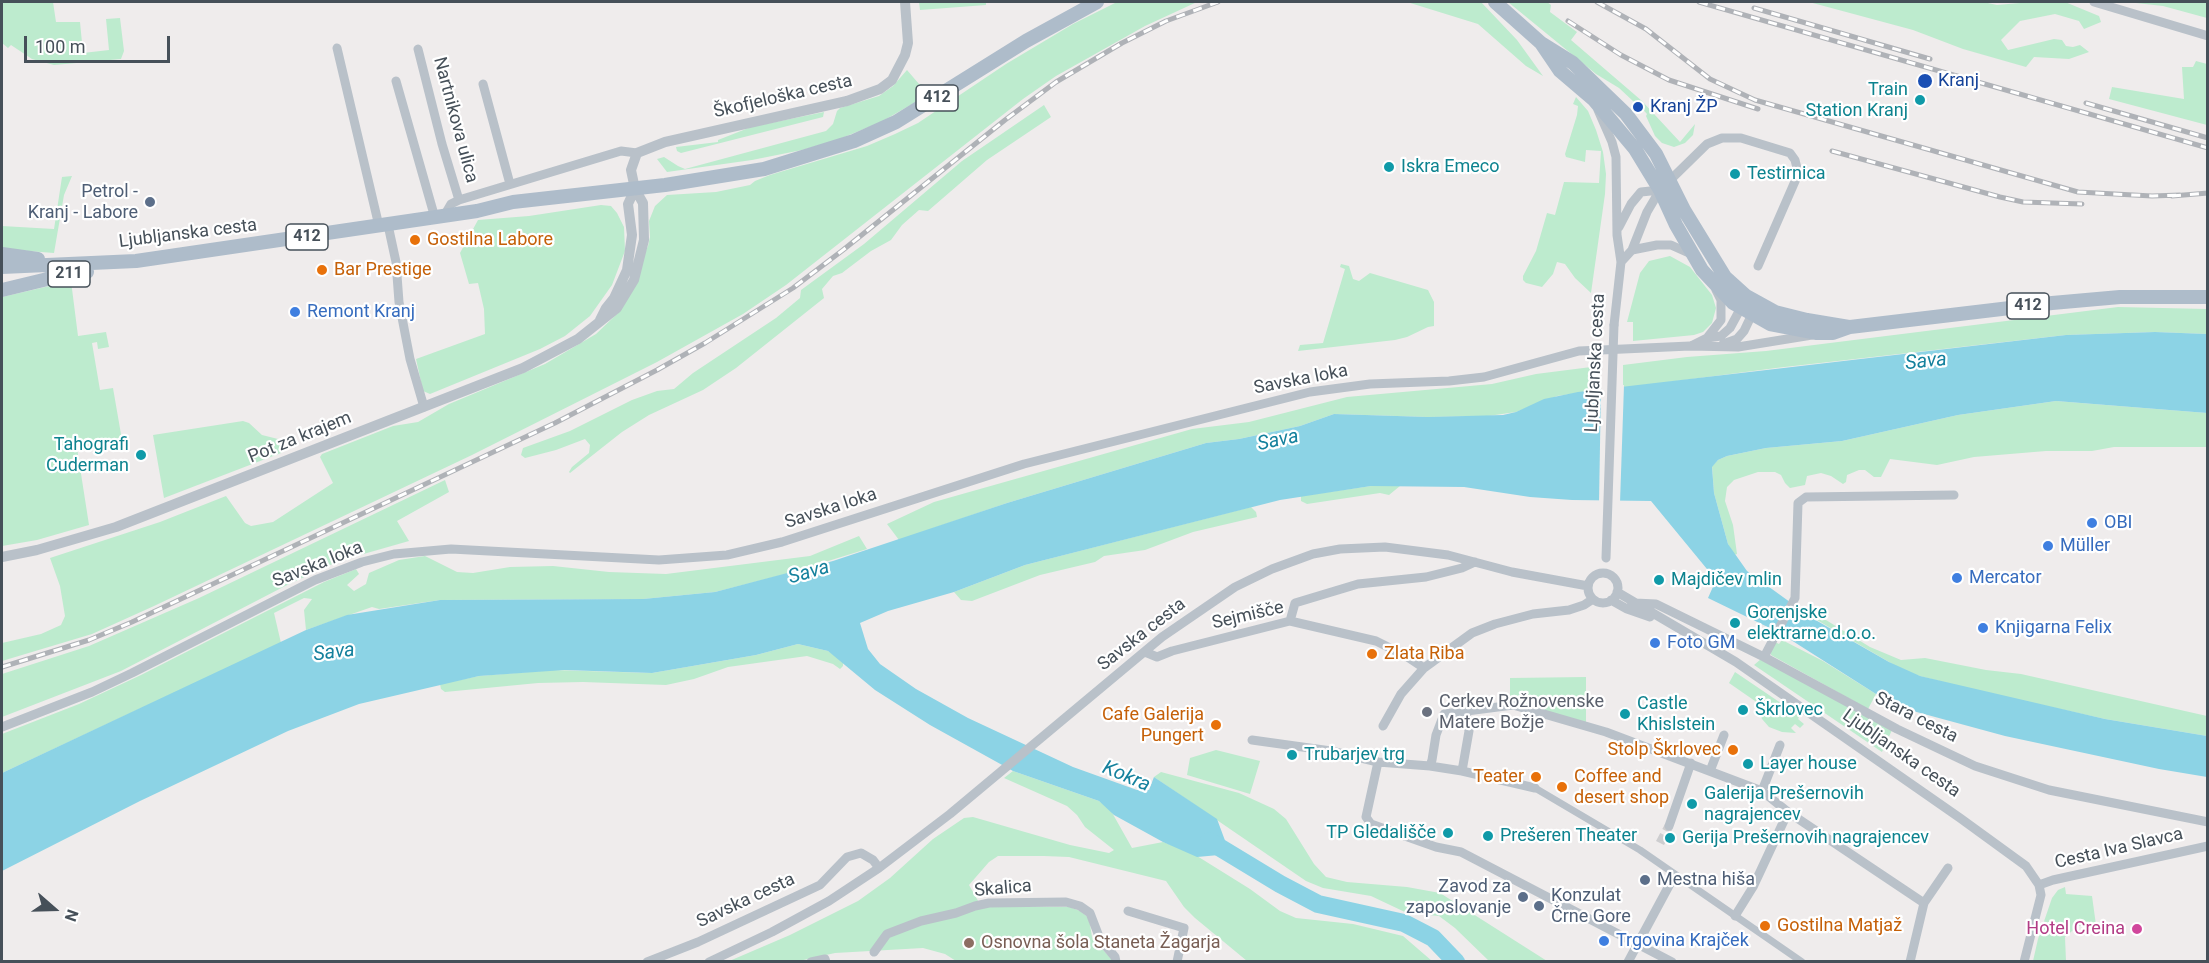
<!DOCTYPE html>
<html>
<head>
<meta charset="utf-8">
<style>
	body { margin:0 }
	#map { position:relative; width:2209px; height:963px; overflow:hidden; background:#efecec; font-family:Roboto,sans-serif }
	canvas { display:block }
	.frame { position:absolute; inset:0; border:3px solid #465059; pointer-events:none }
	.north { position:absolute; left:24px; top:879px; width:60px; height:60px; -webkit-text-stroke:4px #fff; paint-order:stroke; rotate:110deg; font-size:16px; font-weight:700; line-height:24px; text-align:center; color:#465059 }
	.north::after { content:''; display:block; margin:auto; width:21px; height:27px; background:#465059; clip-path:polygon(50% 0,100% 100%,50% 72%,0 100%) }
	.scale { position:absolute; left:24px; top:36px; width:146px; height:27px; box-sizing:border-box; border:3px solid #465059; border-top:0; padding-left:8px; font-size:18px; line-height:21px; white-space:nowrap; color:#465059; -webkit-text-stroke:4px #fff; paint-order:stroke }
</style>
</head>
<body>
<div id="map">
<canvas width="2209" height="963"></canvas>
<div class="frame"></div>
<div class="north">N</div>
<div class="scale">100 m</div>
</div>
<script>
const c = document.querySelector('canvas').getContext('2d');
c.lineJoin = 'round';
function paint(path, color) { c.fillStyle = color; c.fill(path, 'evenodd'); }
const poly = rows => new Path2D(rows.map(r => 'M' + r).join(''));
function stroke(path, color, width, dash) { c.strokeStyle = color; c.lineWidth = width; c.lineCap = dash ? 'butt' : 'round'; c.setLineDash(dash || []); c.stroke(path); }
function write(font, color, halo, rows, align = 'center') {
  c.font = font + ' Roboto,sans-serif'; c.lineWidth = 4.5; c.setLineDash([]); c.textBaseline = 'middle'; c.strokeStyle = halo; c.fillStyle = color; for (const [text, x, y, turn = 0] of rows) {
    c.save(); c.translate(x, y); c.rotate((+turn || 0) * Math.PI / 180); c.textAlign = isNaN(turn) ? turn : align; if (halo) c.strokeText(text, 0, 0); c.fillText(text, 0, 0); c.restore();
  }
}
paint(poly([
	[2,2,53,2,56,22,80,22,83,53,109,50,106,19,120,18,124,51,121,59,54,65,32,59,11,45,8,48,2,43],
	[919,2,986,2,986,5,920,10],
	[1117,2,1197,2,1145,26,1056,76,1023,99,786,285,743,314,657,362,472,455,154,606,92,634,2,661,2,643,41,634,61,625,65,616,60,586,50,558,160,522,226,496,245,523,251,526,273,522,333,483,320,457,322,454,393,426,418,422,449,404,545,364,596,334,618,313,648,246,650,237,649,221,655,206,667,195,716,192,750,185,755,181,770,175,867,146,895,134,918,123,1006,64,1073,24],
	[1407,2,1481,2,1517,40,1543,76,1526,66,1478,24],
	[1508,2,1547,2,1551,5,1550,12,1577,32,1571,40,1642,101,1680,142,1695,124,1693,135,1685,143,1674,147,1662,143,1655,136,1646,116,1647,114,1636,102,1634,102,1619,88,1596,74],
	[1809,2,1983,2,1997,5,2031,2,2065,2,2099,16,2101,22,2084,29,2079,21,2055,14,2020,21,2001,40,2008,50,2054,39,2062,40,2066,46,2073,47,2080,45,2089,52,2069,59,2034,57,2026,67,1963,49,1913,30],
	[2127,2,2207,2,2207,18,2163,6],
	[2196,61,2207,64,2207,125,2109,99,2112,87,2184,99,2182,67,2193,67],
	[907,70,919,84,929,86,933,92,881,122,837,140,802,150,752,160,667,172,657,159,664,157,678,166,685,169,826,131,833,124,837,111,840,108,879,96,893,86],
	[1576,97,1588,111,1596,130,1603,152,1606,174,1605,194,1591,293,1575,278,1565,264,1557,262,1553,274,1542,287,1526,283,1523,280,1523,276,1536,251,1547,213,1555,215,1564,182,1599,183,1601,151,1586,150,1585,162,1566,157,1565,154,1577,115,1578,106,1573,104],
	[1044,105,1051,117,987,160,928,211,919,210,902,225,891,240,871,251,842,273,833,276,822,289,824,298,736,368,703,390,649,415,622,432,570,473,569,472,572,467,589,453,590,445,585,439,556,450,525,458,521,455,523,448,570,431,632,400,657,391,674,389,693,373,776,318,800,298,801,290,864,244,962,161],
	[824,112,823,117,681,153,677,151,676,147,718,142,718,140,751,127],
	[72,176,64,195,54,253,2,249,2,226,54,229,62,177],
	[601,205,611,206,617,213,624,227,625,251,612,285,590,316,565,336,540,349,430,394,423,391,416,359,485,334,484,309,478,283,469,284,460,253,478,220,529,216],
	[1670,256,1690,267,1712,295,1716,308,1712,323,1703,332,1694,335,1633,341,1633,322,1627,322,1640,273,1649,261],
	[1341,264,1349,266,1353,279,1359,281,1370,273,1428,290,1434,302,1434,326,1428,327,1407,337,1395,340,1298,351,1300,345,1323,343,1345,269,1340,267],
	[71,281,78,336,106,332,109,347,98,349,97,342,92,343,100,390,113,388,122,440,77,448,89,525,37,540,2,546,2,297],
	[2118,307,2207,309,2207,334,2155,332,2066,335,1776,368,1623,388,1623,365,1687,357,1766,351],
	[1599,366,1599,390,1557,396,1516,412,1488,416,1428,417,1334,414,1300,426,1239,439,1206,443,1007,503,899,540,887,524,934,502,1192,429,1249,422,1347,397,1492,384,1536,374],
	[2056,401,2207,413,2207,447,2114,447,2092,451,2046,451,1974,457,1937,465,1890,459,1881,477,1874,477,1865,470,1859,470,1847,475,1846,482,1843,484,1831,476,1821,473,1807,476,1805,485,1790,488,1785,483,1781,475,1775,472,1758,472,1734,480,1727,487,1725,501,1733,525,1737,554,1734,555,1728,544,1714,493,1712,466,1718,460,1727,456,1766,448,1842,441,1958,415],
	[243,421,249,423,262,435,282,440,285,448,281,453,164,498,153,435],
	[445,480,449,492,397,521,409,541,339,561,289,584,121,671,2,717,2,674,89,646,199,598],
	[1371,486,1400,486,1389,495,1380,493,1307,504,1301,501,1301,496],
	[1251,507,1256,512,1257,517,1193,532,1145,550,1104,556,1095,562,1040,575,972,601,961,600,954,592,1025,565],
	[859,536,867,549,786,574,715,592,643,599,440,600,379,609,372,607,306,630,304,610,312,599,304,598,274,613,281,643,2,773,2,734,79,704,141,675,324,582,356,569,359,574,347,585,354,591,366,584,369,573,399,560,425,556,457,572,473,573,510,567,553,566,609,572,666,574,810,556],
	[1798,609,1808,609,1870,647,1901,660,1925,658,1986,670,2021,674,2207,716,2207,736,2105,719,1974,690,1908,673],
	[1782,640,1823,661,1876,694,1868,709,1771,655,1771,649,1775,642,1779,644],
	[798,644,828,651,843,661,843,666,840,669,833,664,807,656,728,667,694,679,666,685,583,682,538,683,445,692,441,689,440,684,479,676,553,670,652,673,756,655],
	[1761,659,1892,730,1882,752,1754,665],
	[1735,672,1800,716,1798,719,1804,724,1800,728,1795,724,1791,728,1796,733,1782,732,1769,727,1762,719,1755,701,1729,683],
	[1586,677,1586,723,1512,703,1510,699,1510,678],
	[1216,750,1260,761,1250,794,1187,775,1190,758],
	[1013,771,1099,801,1110,809,1132,848,1163,842,1189,851,1250,889,1280,911,1296,918,1353,924,1403,936,1432,961,1247,961,1195,918,1184,907,1166,881,1069,857,1044,856,998,856,989,862,969,885,981,906,1070,907,1080,911,1089,918,1092,937,1113,961,956,961,945,954,923,948,835,953,799,961,727,962,790,935,858,901,890,878,933,839,964,818,973,817,1070,845,1109,853,1114,850,1085,827,1077,815,1067,806,1004,778],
	[1161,772,1239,793,1274,809,1286,819,1314,864,1326,877,1347,882,1407,887,1440,893,1547,961,1489,961,1455,928,1439,916,1407,913,1371,896,1323,888,1306,881,1154,777],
	[2065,887,2066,894,2092,896,2096,925,2078,926,2065,937,2066,961,2033,961,2038,939,2052,898,2058,890]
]), '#bdebce');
paint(poly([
	[2155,332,2207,334,2206,348,2208,353,2207,413,2056,401,1958,415,1842,441,1766,448,1727,456,1718,460,1712,467,1714,493,1728,544,1747,571,1812,618,1889,662,1920,676,2105,719,2207,736,2207,777,2159,769,2005,736,1913,711,1876,694,1780,633,1708,598,1716,580,1651,501,1572,500,1530,497,1464,487,1371,486,1280,500,1025,565,954,592,888,611,860,623,868,649,880,664,916,689,968,718,1073,767,1137,790,1149,790,1154,777,1217,819,1230,854,1197,857,1163,842,1114,815,1099,801,1013,771,930,725,875,690,828,651,798,644,756,655,652,673,564,670,479,676,359,704,288,731,140,801,2,871,2,773,306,630,347,615,440,600,643,599,715,592,833,561,1007,503,1206,443,1239,439,1300,426,1334,414,1428,417,1503,415,1516,412,1544,399,1578,392,2066,335]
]), '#8cd3e5');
paint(poly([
	[1624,385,1620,503,1599,503,1601,387]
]), '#efecec');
stroke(poly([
	[1209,841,1280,884,1318,904,1404,923,1433,938,1456,962]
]), '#8cd3e5', 18);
stroke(poly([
	[1660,843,1669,826]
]), '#cdcdcf', 9, [9, 4.5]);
stroke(poly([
	[1535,788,1640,850,1802,962]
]), '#b9c1c9', 7);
stroke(poly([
	[2094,2,2208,36],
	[337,48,379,226],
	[418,49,442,144,459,200],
	[396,81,435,218],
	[483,84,510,184],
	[1598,110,1612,142,1616,157,1617,235,1621,262,1614,325],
	[444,216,451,204,459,200,621,151,637,153],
	[388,225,396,262,399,302,410,359,424,407],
	[1619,227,1631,204,1641,192,1660,190],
	[1632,250,1657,245,1671,245,1691,254],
	[1621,262,1632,250,1647,212,1660,190,1707,144,1722,138,1741,138,1790,153,1795,160,1797,168,1796,179,1758,266],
	[1707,338,1721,336,1730,328,1743,304],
	[1723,344,1737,339,1744,331,1754,310],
	[1693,345,1707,338,1721,320,1721,300,1716,290],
	'1588 588a15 15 0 1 1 30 0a15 15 0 1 1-30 0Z',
	[1617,592,1736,662,1960,818,2026,866,2039,885,2041,895,2024,962],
	[1611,600,1627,609,1650,617],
	[1627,609,1635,603,1656,604,1764,657,1897,729,1975,766,2049,790,2208,822],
	[1290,621,1295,603,1358,584,1426,577,1462,568,1475,562],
	[1145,652,1157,657,1172,651,1290,621,1376,641,1406,656,1424,668],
	[1764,657,1795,598,1798,503,1806,497,1954,495],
	[1383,726,1401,694,1424,668,1472,633,1495,624,1533,614,1569,610,1584,605,1593,599],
	[2,727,92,692,132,673,315,580,362,562,394,554,451,549,659,560,727,555,782,542,1024,464,1310,392,1370,384,1449,381,1484,377,1579,351,1690,346,1738,347,1812,335],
	[1252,740,1331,751,1378,762,1430,766,1462,771,1535,788],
	[1378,762,1366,817,1371,824,1436,847,1461,852,1672,962],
	[1430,766,1432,760,1436,735,1444,714,1513,705,1606,732,1762,791,1788,812,1924,903],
	[1462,771,1469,731,1466,712],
	[1710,771,1724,735],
	[1762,791,1780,745],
	[1669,826,1691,763],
	[2039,885,2053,880,2208,846],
	[1128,911,1184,928,1177,962],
	[1735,916,1753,887,1788,812],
	[874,952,887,934,921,921,956,913,975,906,989,903,1066,902,1080,906,1090,913,1100,939,1115,957,1116,962],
	[647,962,698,942,820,885,847,857,861,853,873,860,879,868],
	[709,962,772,932,829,901,879,868,950,814,1162,637,1235,587,1272,569,1313,554,1340,549,1385,547,1448,555,1512,572,1588,586],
	[811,962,825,959,826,962],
	[1628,962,1671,882],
	[1910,962,1924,903,1948,868]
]), '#b9c1c9', 9);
stroke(poly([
	[600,320,606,308,614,298,627,270,632,235,628,204,635,189],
	[2,557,37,550,116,527,523,368,578,339,617,308,634,280,644,240,643,203,635,189,631,170,637,153,665,142,847,101,880,89,892,80,905,55,908,43,905,2]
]), '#b9c1c9', 10);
stroke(poly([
	[1495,2,1541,43,1573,63,1626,114,1656,154,1684,210,1725,277,1746,296,1775,312,1807,320,1849,327],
	[1541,43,1560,71,1594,100,1635,149,1660,190,1676,225,1702,270,1733,303,1770,324,1817,333,1833,333,1850,327,2052,303,2120,297,2208,297],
	[2,254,38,259],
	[2,267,136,261,477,211,513,202,665,185,764,169,854,141,896,122,1026,41,1097,2],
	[2,290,60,276,87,272]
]), '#aebcca', 14);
const rail = poly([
	[1597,2,1646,29,1710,79,1755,100,2078,192,2152,196,2180,195],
	[1699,2,2208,148],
	[1754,8,1930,59],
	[1568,21,1621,55,1669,80,1758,109],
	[2086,103,2208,138],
	[1832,151,2000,197,2023,202,2082,204],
	[2172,196,2208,193],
	[2,667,89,640,132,622,555,423,657,370,705,343,793,288,843,250,1005,120,1056,82,1122,43,1166,21,1218,2]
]);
stroke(rail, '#afb2b7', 5);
stroke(rail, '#fff', 3, [9]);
stroke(poly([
	[1606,558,1614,325]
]), '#b9c1c9', 9);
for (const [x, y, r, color] of [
	[1925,81,8,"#1a4fb4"],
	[1920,100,6,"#0f9aa8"],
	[1638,107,6,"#1a4fb4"],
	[1389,167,6,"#0f9aa8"],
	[1735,174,6,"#0f9aa8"],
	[150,202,6,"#5c6f8a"],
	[415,240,6,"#e8710a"],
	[322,270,6,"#e8710a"],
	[295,312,6,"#3f7fe0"],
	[141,455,6,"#0f9aa8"],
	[2092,523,6,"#3f7fe0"],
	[2048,546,6,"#3f7fe0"],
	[1957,578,6,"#3f7fe0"],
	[1659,580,6,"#0f9aa8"],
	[1735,623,6,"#0f9aa8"],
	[1983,628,6,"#3f7fe0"],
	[1655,643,6,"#3f7fe0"],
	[1372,654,6,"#e8710a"],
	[1743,710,6,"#0f9aa8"],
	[1427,712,6,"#6b7280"],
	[1625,714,6,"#0f9aa8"],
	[1216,725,6,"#e8710a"],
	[1733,750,6,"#e8710a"],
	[1292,755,6,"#0f9aa8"],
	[1748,764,6,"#0f9aa8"],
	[1536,777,6,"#e8710a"],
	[1562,787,6,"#e8710a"],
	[1692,804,6,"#0f9aa8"],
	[1448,833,6,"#0f9aa8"],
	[1488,836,6,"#0f9aa8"],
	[1670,838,6,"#0f9aa8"],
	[1645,880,6,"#5c6f8a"],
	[1523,897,6,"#5c6f8a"],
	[1539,906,6,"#5c6f8a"],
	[1765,926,6,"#e8710a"],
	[2137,929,6,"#d1479c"],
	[1604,941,6,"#3f7fe0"],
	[969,943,6,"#8d6e63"]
]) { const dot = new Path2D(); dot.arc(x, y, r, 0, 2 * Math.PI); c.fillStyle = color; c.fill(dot); stroke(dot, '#fff', 2); }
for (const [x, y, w] of [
	[937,98,42],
	[307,237,42],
	[69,274,42],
	[2028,306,42]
]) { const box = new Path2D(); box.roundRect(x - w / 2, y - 13, w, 26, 4.5); c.fillStyle = '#fff'; c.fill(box); stroke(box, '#465059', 1.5); }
write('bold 16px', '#465059', null, [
	["412",937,98],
	["412",307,237],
	["211",69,274],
	["412",2028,306]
]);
write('18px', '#164399', '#fff', [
	["Kranj",1938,81],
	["Kranj ŽP",1650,107]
], 'left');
write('18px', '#0d838f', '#fff', [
	["Train",1908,90,"right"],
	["Station Kranj",1908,111,"right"],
	["Iskra Emeco",1401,167],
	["Testirnica",1747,174],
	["Tahografi",129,445,"right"],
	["Cuderman",129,466,"right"],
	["Majdičev mlin",1671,580],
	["Gorenjske",1747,613],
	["elektrarne d.o.o.",1747,634],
	["Castle",1637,704],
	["Khislstein",1637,725],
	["Škrlovec",1755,710],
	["Trubarjev trg",1304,755],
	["Layer house",1760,764],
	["Galerija Prešernovih",1704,794],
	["nagrajencev",1704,815],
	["TP Gledališče",1436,833,"right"],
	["Prešeren Theater",1500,836],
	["Gerija Prešernovih nagrajencev",1682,838]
], 'left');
write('18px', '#465059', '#fff', [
	["Škofjeloška cesta",783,97,-13],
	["Nartnikova ulica",455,120,75],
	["Ljubljanska cesta",188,234,-7],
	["Ljubljanska cesta",1596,363,-87],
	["Savska loka",1301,380,-11],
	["Pot za krajem",300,438,-22],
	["Savska loka",831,509,-18],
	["Savska loka",318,565,-22],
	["Sejmišče",1248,616,-13],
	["Savska cesta",1142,635,-38],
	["Stara cesta",1916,718,27],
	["Ljubljanska cesta",1901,754,35],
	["Cesta Iva Slavca",2119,849,-13],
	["Skalica",1003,889,-5],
	["Savska cesta",746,901,-25]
]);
write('18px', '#4e5e75', '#fff', [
	["Petrol -",138,192],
	["Kranj - Labore",138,213],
	["Mestna hiša",1657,880,"left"],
	["Zavod za",1511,887],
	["zaposlovanje",1511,908],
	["Konzulat",1551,896,"left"],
	["Črne Gore",1551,917,"left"]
], 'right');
write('18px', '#c56008', '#fff', [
	["Gostilna Labore",427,240],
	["Bar Prestige",334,270],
	["Zlata Riba",1384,654],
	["Cafe Galerija",1204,715,"right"],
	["Pungert",1204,736,"right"],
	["Stolp Škrlovec",1721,750,"right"],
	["Teater",1524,777,"right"],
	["Coffee and",1574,777],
	["desert shop",1574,798],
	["Gostilna Matjaž",1777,926]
], 'left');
write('18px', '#366cbe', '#fff', [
	["Remont Kranj",307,312],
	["OBI",2104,523],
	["Müller",2060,546],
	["Mercator",1969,578],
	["Knjigarna Felix",1995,628],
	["Foto GM",1667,643],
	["Trgovina Krajček",1616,941]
], 'left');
write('18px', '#5b616d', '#fff', [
	["Cerkev Rožnovenske",1439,702],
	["Matere Božje",1439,723]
], 'left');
write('18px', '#b23c85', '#fff', [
	["Hotel Creina",2125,929]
], 'right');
write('18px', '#785e54', '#fff', [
	["Osnovna šola Staneta Žagarja",981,943]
], 'left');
write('italic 20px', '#15819d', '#fff', [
	["Sava",1926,362,-6],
	["Sava",1278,441,-12],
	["Sava",809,573,-16],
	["Sava",334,653,-7],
	["Kokra",1126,777,23]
]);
</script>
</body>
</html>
